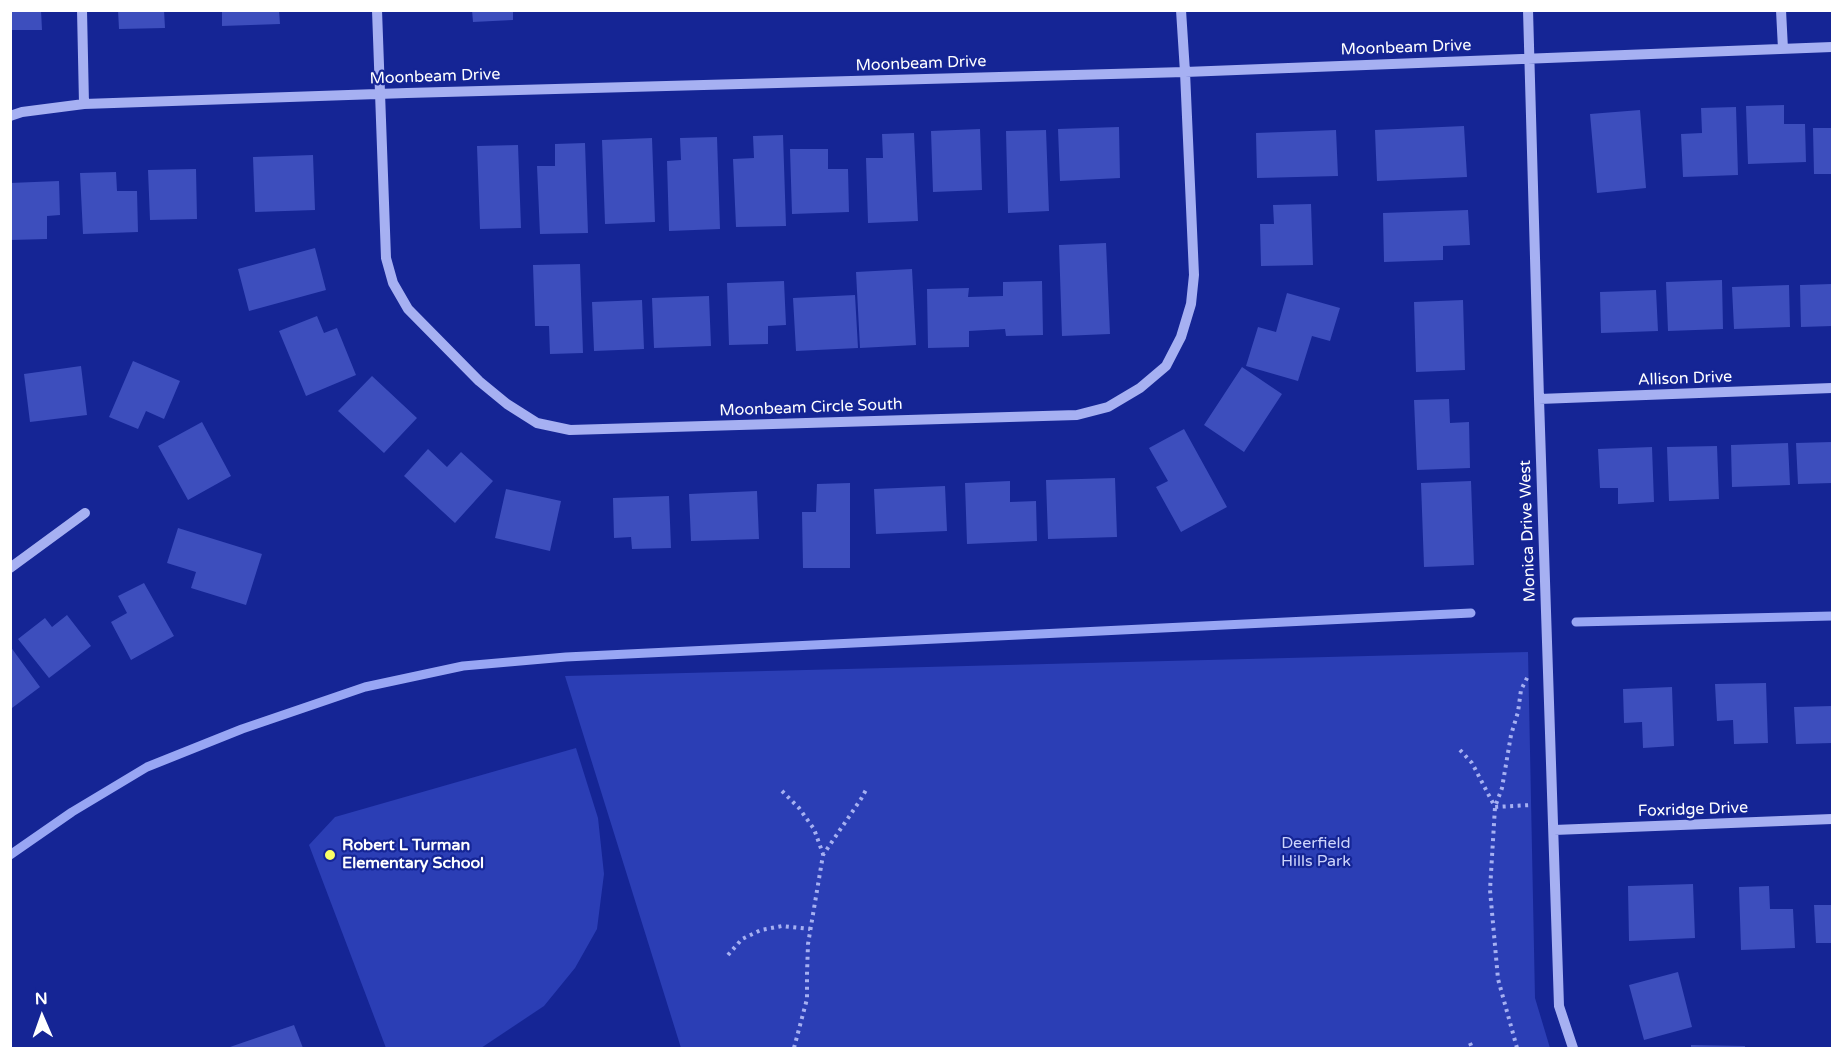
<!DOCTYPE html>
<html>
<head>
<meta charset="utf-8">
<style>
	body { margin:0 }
	#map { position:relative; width:1843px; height:1059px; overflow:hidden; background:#152595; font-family:"Varela Round",sans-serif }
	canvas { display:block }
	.frame { position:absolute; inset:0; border:12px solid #fff; pointer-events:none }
	.north { position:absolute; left:12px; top:987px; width:60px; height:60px; -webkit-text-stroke:4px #152595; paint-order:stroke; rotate:358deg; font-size:16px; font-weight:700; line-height:24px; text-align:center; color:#fff }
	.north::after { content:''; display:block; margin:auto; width:21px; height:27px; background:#fff; clip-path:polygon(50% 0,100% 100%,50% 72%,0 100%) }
</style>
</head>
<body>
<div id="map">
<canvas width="1843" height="1059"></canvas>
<div class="frame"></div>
<div class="north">N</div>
</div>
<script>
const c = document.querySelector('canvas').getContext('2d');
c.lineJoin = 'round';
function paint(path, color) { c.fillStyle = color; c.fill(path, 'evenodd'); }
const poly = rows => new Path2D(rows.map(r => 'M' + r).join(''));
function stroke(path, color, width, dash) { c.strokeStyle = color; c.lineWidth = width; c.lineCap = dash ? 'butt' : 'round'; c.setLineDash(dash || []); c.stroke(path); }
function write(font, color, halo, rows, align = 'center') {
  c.font = font + ' "Varela Round",sans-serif'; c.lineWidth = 4.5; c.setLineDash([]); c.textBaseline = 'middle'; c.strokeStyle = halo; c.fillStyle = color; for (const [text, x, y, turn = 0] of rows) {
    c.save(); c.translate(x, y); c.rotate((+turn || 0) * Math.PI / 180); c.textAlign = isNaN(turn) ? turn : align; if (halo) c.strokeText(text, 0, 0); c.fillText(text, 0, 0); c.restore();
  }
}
paint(poly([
	[1528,652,1535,998,1550,1048,681,1048,565,676],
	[576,748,598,818,604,874,597,929,575,968,544,1006,481,1048,386,1048,309,845,335,817]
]), '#2b3eb5');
stroke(poly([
	[1576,622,1832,616],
	[10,855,72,812,147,767,242,729,365,687,463,666,566,657,1471,613]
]), '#98a6f4', 9);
paint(poly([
	[10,10,41,10,42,30,10,30],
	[118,10,164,10,165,28,119,29],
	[222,10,279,10,280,24,222,26],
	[472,10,513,10,513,20,473,22],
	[1784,105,1784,124,1805,124,1806,162,1748,164,1746,106],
	[1736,107,1738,175,1683,177,1681,134,1702,133,1701,108],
	[1640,110,1646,188,1597,193,1590,114],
	[1464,126,1467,177,1377,181,1375,130],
	[1119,127,1120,178,1060,181,1058,129],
	[1813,128,1832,128,1832,174,1814,174],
	[980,129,982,190,933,192,931,131],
	[1046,130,1049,211,1008,213,1006,131],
	[1336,130,1338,176,1257,178,1256,133],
	[914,133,918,221,868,223,866,158,883,158,882,134],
	[783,135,786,226,736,227,733,159,754,158,753,136],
	[717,137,720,229,669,231,667,161,681,160,680,138],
	[652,138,655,222,605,224,602,140],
	[585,143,588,233,540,234,537,166,555,166,555,144],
	[518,145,521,228,480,229,477,146],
	[790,149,828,149,828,169,848,169,849,212,792,214],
	[313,155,315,210,255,212,253,157],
	[196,169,197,219,150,220,148,170],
	[116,172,117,191,137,191,138,232,83,234,80,173],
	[59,181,60,215,47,216,47,239,10,240,10,183],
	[1311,204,1313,265,1261,266,1260,224,1274,224,1273,205],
	[1468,210,1470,245,1443,246,1443,260,1384,262,1383,213],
	[1106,243,1110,334,1062,336,1059,245],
	[315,248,326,290,249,311,238,269],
	[580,264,583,353,550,354,549,326,535,326,533,265],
	[912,269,916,345,860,348,856,272],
	[1722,280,1723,329,1668,331,1666,282],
	[784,281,786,325,768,326,768,344,729,345,727,283],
	[1042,281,1043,335,1006,336,1005,329,969,331,969,347,928,348,927,289,969,288,968,297,1003,296,1003,282],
	[1832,284,1832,326,1801,327,1800,285],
	[1789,285,1790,327,1734,329,1732,287],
	[1656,290,1658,331,1601,333,1600,292],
	[1287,293,1340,308,1330,341,1312,336,1298,381,1246,366,1258,327,1276,332],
	[855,295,858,348,796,351,793,298],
	[709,296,711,346,654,348,652,298],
	[642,300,644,349,594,351,592,302],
	[1463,300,1465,370,1416,372,1414,302],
	[317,316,324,333,337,328,356,375,306,396,279,331],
	[133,361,180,381,164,419,146,411,138,429,109,417],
	[81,366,87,415,30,422,24,374],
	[1242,367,1282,394,1244,452,1204,425],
	[372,376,417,418,384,453,338,411],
	[1449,399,1450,423,1469,422,1470,468,1417,470,1414,400],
	[202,422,231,476,188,500,158,446],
	[1184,429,1227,507,1181,532,1156,487,1168,481,1149,448],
	[1832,442,1832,483,1798,484,1796,443],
	[1788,443,1790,485,1732,487,1731,445],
	[1717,446,1719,499,1669,501,1667,447],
	[1652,447,1654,502,1618,504,1618,488,1600,488,1598,449],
	[428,449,447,467,461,452,493,481,455,523,404,476],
	[1115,478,1117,537,1048,539,1046,480],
	[1010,481,1010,502,1036,501,1037,541,967,544,965,483],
	[1471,481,1474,565,1424,567,1421,483],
	[850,483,850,568,803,568,802,512,816,512,817,484],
	[945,486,947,531,876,534,874,489],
	[506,489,561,501,550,551,495,538],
	[757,491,759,539,691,541,689,494],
	[669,496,671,548,632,549,631,537,614,538,613,498],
	[178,528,262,554,246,605,191,588,196,572,167,563],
	[144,583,174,636,131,660,111,622,127,613,118,596],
	[67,615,91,646,49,678,18,639,45,618,52,627],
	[10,646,40,687,12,708,10,705],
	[1766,683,1768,743,1734,744,1733,720,1717,721,1715,684],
	[1672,687,1674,746,1643,748,1642,722,1624,723,1623,689],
	[1832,706,1832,743,1796,744,1794,707],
	[1693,884,1695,938,1629,941,1628,886],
	[1769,886,1770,909,1793,909,1795,948,1741,950,1739,887],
	[1814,905,1832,905,1832,943,1816,943],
	[1678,972,1692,1027,1644,1040,1629,985],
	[294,1025,303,1048,227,1048],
	[1691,1045,1745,1046,1745,1048,1691,1048]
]), '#3d4ebd');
stroke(poly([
	[1460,750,1472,763,1495,807,1531,805],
	[782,791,799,808,814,829,823,854],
	[728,955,742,939,761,930,782,926,810,929],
	[1470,1043,1472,1048],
	[794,1048,807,999,807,974,808,944,823,855,861,799,867,788],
	[1517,1048,1498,979,1490,890,1495,807,1502,788,1511,735,1518,712,1521,690,1528,676]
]), '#a6b0f2', 4, [3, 4.5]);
stroke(poly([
	[82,10,84,104],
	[377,10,386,258,393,283,408,309,479,381,507,404,537,423,570,430,1077,415,1108,407,1140,388,1166,366,1181,337,1191,304,1194,275,1185,72,1181,10],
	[1528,10,1539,399,1559,1006,1573,1048],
	[1781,10,1783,49],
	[10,116,22,112,84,104,407,93,1185,72,1832,47],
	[1539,399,1832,388],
	[10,568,85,513],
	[1554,830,1832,819]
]), '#a6b0f2', 10);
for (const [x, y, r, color] of [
	[330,855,6,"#fbff66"]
]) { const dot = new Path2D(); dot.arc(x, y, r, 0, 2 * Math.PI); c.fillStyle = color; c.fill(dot); stroke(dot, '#152595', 2); }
write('16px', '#fff', '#152595', [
	["Moonbeam Drive",1406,48,-2],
	["Moonbeam Drive",921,64,-2],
	["Moonbeam Drive",435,77,-2],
	["Allison Drive",1685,379,-2],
	["Moonbeam Circle South",811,408,-2],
	["Monica Drive West",1528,531,-92],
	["Foxridge Drive",1693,810,-2]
]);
write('16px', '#cdd4fc', '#152595', [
	["Deerfield",1316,844],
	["Hills Park",1316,862]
]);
write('bold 16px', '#fff', '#152595', [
	["Robert L Turman",342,846],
	["Elementary School",342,864]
], 'left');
</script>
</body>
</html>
